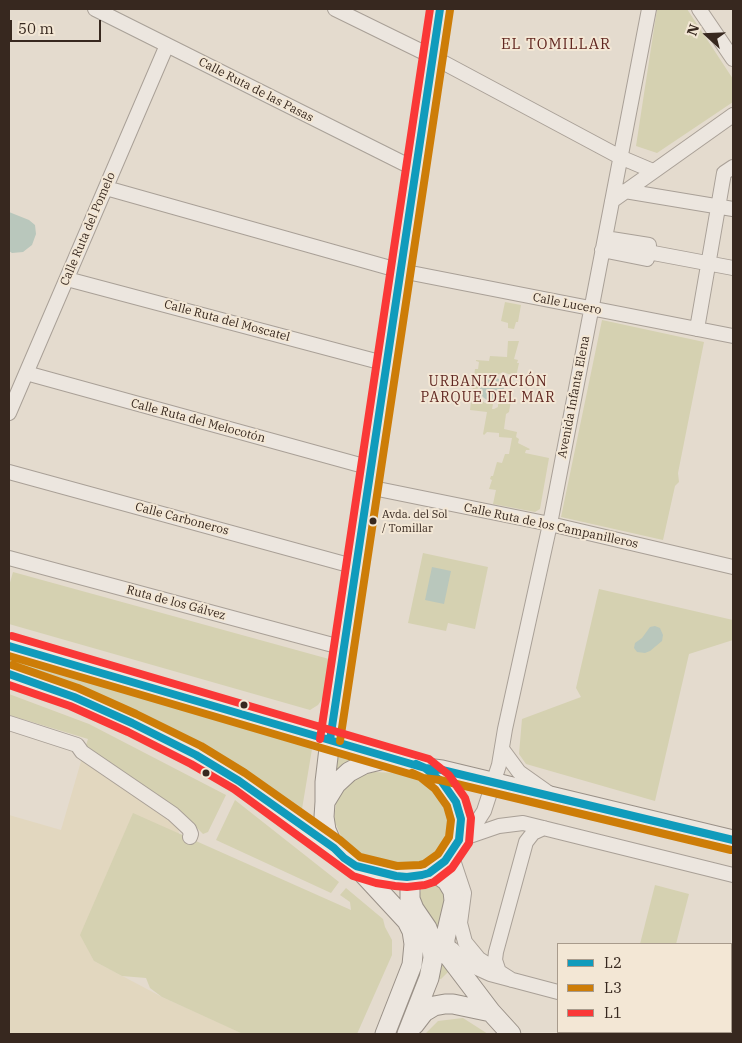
<!DOCTYPE html>
<html>
<head>
<meta charset="utf-8">
<style>
	body { margin:0 }
	#map { position:relative; width:742px; height:1043px; overflow:hidden; background:#e4dbce; font-family:"IBM Plex Serif",serif }
	canvas { display:block }
	.frame { position:absolute; inset:0; border:10px solid #37281f; pointer-events:none }
	.legend { position:absolute; left:557px; top:943px; width:175px; height:90px; box-sizing:border-box; background:#f3e7d5; border:1px solid #a89b8c; margin:0; padding:6px 9px; list-style:none; font-size:15px; color:#37281f }
	.legend li { display:flex; align-items:center; gap:10px; height:25px }
	.legend b { width:25px; border:1px solid #a89b8c }
	.north { position:absolute; left:682px; top:10px; width:50px; height:50px; -webkit-text-stroke:4px #f3e7d5; paint-order:stroke; rotate:290deg; font-size:14px; font-weight:700; line-height:20px; text-align:center; color:#37281f }
	.north::after { content:''; display:block; margin:auto; width:18px; height:22px; background:#37281f; clip-path:polygon(50% 0,100% 100%,50% 72%,0 100%) }
	.scale { position:absolute; left:10px; top:20px; width:91px; height:22px; box-sizing:border-box; border:2px solid #37281f; border-top:0; padding-left:6px; font-size:15px; line-height:18px; white-space:nowrap; color:#37281f; -webkit-text-stroke:4px #f3e7d5; paint-order:stroke }
</style>
</head>
<body>
<div id="map">
<canvas width="742" height="1043"></canvas>
<div class="frame"></div>
<ul class="legend">
<li><b style="height:6px;background:#109bbc"></b>L2</li>
<li><b style="height:6px;background:#cd7d08"></b>L3</li>
<li><b style="height:6px;background:#fa3837"></b>L1</li>
</ul>
<div class="north">N</div>
<div class="scale">50 m</div>
</div>
<script>
const c = document.querySelector('canvas').getContext('2d');
c.lineJoin = 'round';
function paint(path, color) { c.fillStyle = color; c.fill(path, 'evenodd'); }
const poly = rows => new Path2D(rows.map(r => 'M' + r).join(''));
function stroke(path, color, width, dash) { c.strokeStyle = color; c.lineWidth = width; c.lineCap = dash ? 'butt' : 'round'; c.setLineDash(dash || []); c.stroke(path); }
function write(font, color, halo, rows, align = 'center') {
  c.font = font + ' "IBM Plex Serif",serif'; c.lineWidth = 4; c.setLineDash([]); c.textBaseline = 'middle'; c.strokeStyle = halo; c.fillStyle = color; for (const [text, x, y, turn = 0] of rows) {
    c.save(); c.translate(x, y); c.rotate((+turn || 0) * Math.PI / 180); c.textAlign = isNaN(turn) ? turn : align; if (halo) c.strokeText(text, 0, 0); c.fillText(text, 0, 0); c.restore();
  }
}
paint(poly([
	[82,758,178,825,179,834,133,814,94,961,162,997,244,1034,9,1034,9,815,61,830]
]), '#e2d7bf');
paint(poly([
	[657,9,687,9,733,79,733,102,657,153,636,146],
	[505,302,521,305,518,322,516,322,514,329,508,328,508,323,501,321],
	[602,320,704,342,678,473,679,482,675,486,663,540,561,517],
	[508,341,519,341,514,359,518,360,517,363,519,363,516,377,503,372,497,375,492,374,485,376,479,383,477,392,481,400,485,403,493,404,492,409,494,409,498,407,498,403,504,398,508,389,513,389,509,412,506,414,504,429,517,432,516,437,519,439,518,443,530,449,529,450,526,450,525,453,549,458,540,509,535,512,493,504,496,490,489,489,492,480,490,479,491,476,493,476,497,462,502,463,505,454,509,454,512,438,499,437,499,433,487,432,484,435,483,434,487,412,470,410,475,369,478,369,479,362,476,361,476,360,489,361,490,356,507,357],
	[423,553,488,567,475,629,448,623,446,631,408,623],
	[13,572,329,659,325,695,318,705,310,710,9,624,9,586],
	[599,589,733,620,733,640,689,654,655,801,526,764,519,754,522,719,581,697,576,688],
	[9,657,313,743,301,815,9,667],
	[9,694,89,724,226,795,208,832,203,834,184,815,85,748,88,739,9,715],
	[336,747,367,757,331,778],
	[374,772,398,773,422,781,440,791,453,815,452,838,434,861,414,868,394,867,378,862,358,853,341,836,334,820,336,803,344,787,360,776],
	[235,800,339,882,331,893,216,840],
	[133,813,351,910,350,902,340,895,346,888,383,919,385,927,392,940,392,955,357,1034,243,1034,162,997,150,988,146,978,122,976,94,961,80,935],
	[435,883,444,889,451,969,441,979,433,977,432,928,419,896,421,890,425,886],
	[655,885,689,894,676,944,640,944],
	[463,1018,488,1034,425,1034,438,1021]
]), '#d5d1b1');
paint(poly([
	[9,212,29,220,35,225,36,234,32,245,23,252,12,253,9,251],
	'480 389a12 12 0 1 1 24 0a12 12 0 1 1-24 0Z',
	[432,567,451,571,444,604,425,600],
	[655,626,660,628,663,635,662,641,650,651,645,653,637,652,634,648,635,643,642,638,650,627]
]), '#b9c7bc');
const street = poly([
	[95,9,417,170],
	[335,9,433,57,620,157,653,171],
	[699,9,733,59],
	[106,188,401,271,733,336],
	[625,191,733,209],
	[612,201,733,115],
	[602,250,647,259,649,245,605,238],
	[648,252,733,268],
	[67,279,387,364],
	[697,329,724,173,733,167],
	[26,373,371,468],
	[9,413,167,45],
	[9,472,356,567],
	[368,487,550,524,733,567],
	[9,558,344,648],
	[9,723,77,745,82,752,173,814,189,829,191,834,190,837],
	[502,749,519,772,550,794],
	[467,837,499,826,523,823,733,875],
	[459,840,475,825,484,811,499,765,505,729,550,524,649,9],
	[453,851,453,860,464,893,460,923,465,942,479,959,512,980],
	[452,949,468,964,490,974,558,992],
	[499,972,495,960,496,952,526,842,533,833,544,828],
	[710,1032,720,1034]
]);
const secondary = poly([
	[9,646,425,768,442,782,456,802,461,819,459,840,445,861,429,873,422,875,407,877,396,876,379,873,356,866,344,858,334,848,239,781,196,755,132,723,74,697,9,674],
	[426,768,442,770,733,840],
	[325,802,325,782,330,740,401,271,417,170,440,9],
	[334,848,326,830,324,817,325,802,336,784,349,772,364,764,388,758],
	[357,867,407,921,412,931,414,944,412,965,385,1034],
	[429,873,440,876,447,881,453,891,454,901,445,939,445,948,447,954,491,1012,511,1034],
	[414,1025,424,1012,434,1006,445,1004,453,1004,491,1012],
	[407,1034,429,978,433,958,431,939,427,928,414,909,410,899,410,887,415,877]
]);
stroke(street, '#a9a097', 16);
stroke(secondary, '#999087', 21);
stroke(street, '#ece6df', 14);
stroke(secondary, '#ece6df', 19);
stroke(poly([
	[9,646,425,768,442,782,456,802,461,819,459,840,445,861,429,873,422,875,407,877,396,876,356,866,344,858,334,848,239,781,196,755,132,723,74,697,9,674],
	[330,740,440,9],
	[416,764,425,768,442,770,733,840]
]), '#109bbc', 8);
stroke(poly([
	[9,656,420,777,435,789,447,806,451,820,449,837,438,854,424,864,420,865,397,866,360,857,340,840,245,773,201,746,136,714,78,688,12,665],
	[340,741,450,10],
	[412,773,423,778,440,780,731,850]
]), '#cd7d08', 8);
stroke(poly([
	[9,685,70,706,128,732,191,764,234,789,353,876,376,883,395,886,407,887,425,885,434,882,452,868,469,843,471,818,465,798,449,775,429,759,12,636],
	[320,739,430,9]
]), '#fa3837', 8);
for (const [x, y, r, color] of [
	[373,521,4.5,"#37281f"],
	[244,705,4.5,"#37281f"],
	[206,773,4.5,"#37281f"]
]) { const dot = new Path2D(); dot.arc(x, y, r, 0, 2 * Math.PI); c.fillStyle = color; c.fill(dot); stroke(dot, '#f3e7d5', 2); }
write('11px', '#37281f', '#f3e7d5', [
	["Avda. del Sol",382,515],
	["/ Tomillar",382,529]
], 'left');
write('12px', '#37281f', '#f3e7d5', [
	["Calle Ruta de las Pasas",256,90,27],
	["Calle Ruta del Pomelo",88,229,-67],
	["Calle Lucero",567,304,11],
	["Calle Ruta del Moscatel",227,321,15],
	["Avenida Infanta Elena",574,397,-79],
	["Calle Ruta del Melocotón",198,421,15],
	["Calle Carboneros",182,519,15],
	["Calle Ruta de los Campanilleros",551,526,12],
	["Ruta de los Gálvez",176,603,15]
]);
c.letterSpacing = '1px';
write('14px', '#612721', '#f3e7d5', [
	["URBANIZACIÓN",488,382],
	["PARQUE DEL MAR",488,398]
]);
c.letterSpacing = '0px';
c.letterSpacing = '1px';
write('15px', '#612721', '#f3e7d5', [
	["EL TOMILLAR",556,45]
]);
c.letterSpacing = '0px';
</script>
</body>
</html>
